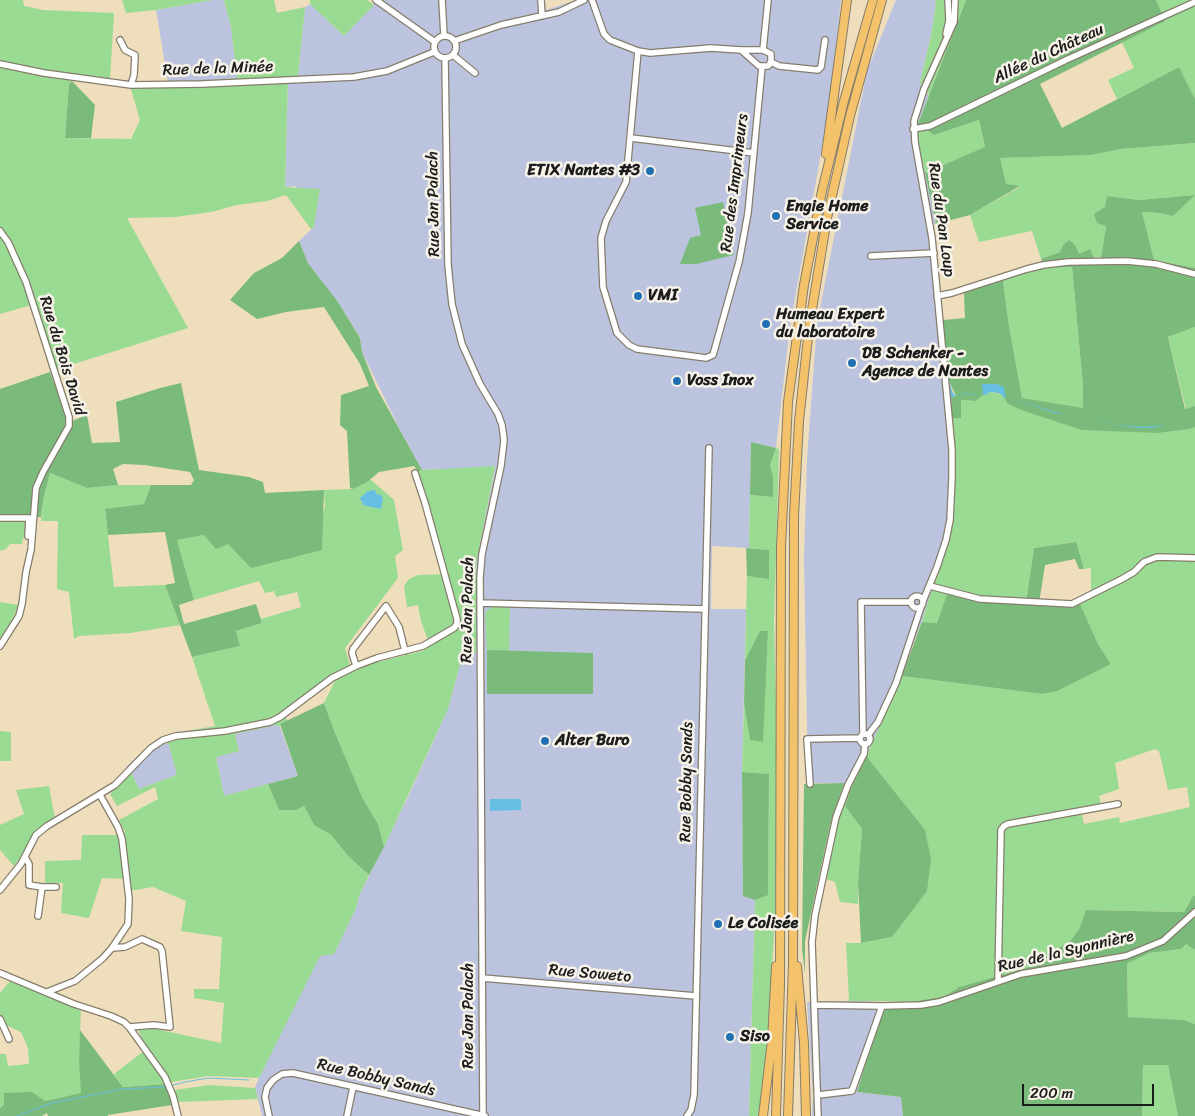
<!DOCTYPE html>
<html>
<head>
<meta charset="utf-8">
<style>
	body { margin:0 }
	#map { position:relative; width:1195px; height:1116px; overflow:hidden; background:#eedebc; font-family:Sriracha,sans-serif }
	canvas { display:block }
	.scale { position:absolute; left:1022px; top:1084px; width:132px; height:22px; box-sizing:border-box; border:2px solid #1c1c1c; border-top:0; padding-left:6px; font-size:15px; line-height:18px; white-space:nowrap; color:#1c1c1c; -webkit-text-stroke:4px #f7f3e8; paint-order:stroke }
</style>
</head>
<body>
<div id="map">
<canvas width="1195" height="1116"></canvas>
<div class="scale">200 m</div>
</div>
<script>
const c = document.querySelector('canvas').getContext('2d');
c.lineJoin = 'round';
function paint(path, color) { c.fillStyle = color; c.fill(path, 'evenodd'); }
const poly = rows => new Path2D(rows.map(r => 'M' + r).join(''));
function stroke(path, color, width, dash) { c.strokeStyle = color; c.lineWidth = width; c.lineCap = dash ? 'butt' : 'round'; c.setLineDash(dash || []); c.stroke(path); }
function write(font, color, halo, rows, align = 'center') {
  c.font = font + ' Sriracha,sans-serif'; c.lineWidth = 5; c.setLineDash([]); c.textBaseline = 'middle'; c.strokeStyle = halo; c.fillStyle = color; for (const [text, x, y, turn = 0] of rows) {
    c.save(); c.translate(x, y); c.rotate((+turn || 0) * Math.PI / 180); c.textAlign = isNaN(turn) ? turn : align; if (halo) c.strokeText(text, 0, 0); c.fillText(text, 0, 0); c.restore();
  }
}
paint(poly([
	[213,0,224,0,231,27,237,78,168,83,156,10],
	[376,0,545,0,546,10,576,0,841,0,829,109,790,326,776,448,751,442,749,548,712,546,711,609,746,609,742,772,743,895,755,900,749,1116,262,1116,255,1087,259,1078,320,955,334,954,356,908,359,896,407,799,448,709,463,652,476,653,476,564,495,467,422,470,399,428,362,352,360,337,338,302,308,263,299,241,314,227,296,186,285,187,288,77,298,76,305,7,310,4,344,36],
	[896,0,935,0,936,5,930,40,920,82,929,96,918,124,917,136,936,224,927,226,937,320,943,320,951,397,955,469,952,512,940,564,922,622,880,728,852,786,844,783,808,783,804,558,807,459,817,323,867,71],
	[276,725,280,727,298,776,224,796,216,756,239,751,235,734],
	[161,737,169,745,177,775,139,789,131,772,126,767,149,745],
	[849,1001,884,1002,857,1092,901,1097,903,1116,812,1116,813,1096,807,1002]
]), '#bcc3de');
paint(poly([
	[0,0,23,0,24,6,43,10,114,13,110,79,74,74,72,81,69,84,65,138,131,139,140,120,131,89,135,83,201,81,237,78,231,27,224,0,274,0,277,13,305,7,298,76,288,77,285,187,320,189,314,227,311,229,286,195,267,201,237,205,211,212,175,217,127,218,188,328,55,370,35,304,0,314],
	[122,0,213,0,156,10,126,13],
	[310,0,367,0,374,5,344,36,310,4],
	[935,0,966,0,929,96,920,82,930,40,936,5],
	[1156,0,1195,0,1195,99,1179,67,1117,99,1108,80,1134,68,1122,42,1164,21],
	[979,120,985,148,925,173,917,136,918,124,934,135],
	[1195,143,1195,268,1154,260,1142,212,1160,213,1173,216,1194,195,1139,200,1107,196,1106,226,1101,258,1079,254,1063,245,1060,252,1041,259,1032,231,979,242,970,215,1020,187,1006,184,999,158,1091,155,1121,149],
	[1044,267,1072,267,1083,386,1083,409,1022,398,1008,320,1003,280],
	[1195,327,1195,406,1186,409,1168,337],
	[990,392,1001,394,1006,399,1159,433,1190,429,1195,427,1195,896,1193,896,1184,912,1086,910,1079,929,1070,941,1029,967,959,987,945,996,917,1001,849,1001,846,943,861,943,892,937,870,761,867,755,902,676,1042,694,1111,664,1098,644,1079,604,1079,602,1091,599,1091,568,1084,569,1075,542,1034,548,1026,603,937,623,922,622,940,564,952,512,955,469,952,419,961,418,961,400,976,401,983,395],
	[1155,749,1159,751,1168,790,1187,787,1190,807,1120,823,1119,817,1084,824,1081,809,1101,804,1099,796,1119,789,1115,763],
	[776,448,779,449,774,622,776,709,776,898,768,1045,759,1116,749,1116,755,900,768,894,769,774,742,772,744,703,750,740,766,668,768,631,760,631,745,660,747,576,769,578,769,550,749,548,750,495,773,497,773,477,770,465],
	[495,466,476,564,476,653,463,653,448,709,384,847,378,824,363,799,335,733,324,703,336,679,373,663,422,651,430,646,421,621,418,605,407,607,404,586,409,579,418,575,448,574,418,472,422,470],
	[50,473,87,488,118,485,151,485,144,504,105,510,114,587,165,585,180,625,130,633,79,636,74,639,69,592,57,589,58,521,41,521,44,496],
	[370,479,394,500,403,550,395,556,398,578,345,648,350,665,327,678,281,712,288,721,280,724,280,727,276,725,235,734,239,751,216,757,224,796,268,784,279,810,304,806,314,825,331,835,348,856,369,875,359,896,356,908,334,954,320,956,259,1078,208,1076,171,1082,143,1041,137,1027,146,1027,221,1043,224,1003,194,998,194,989,219,989,222,937,181,931,186,901,153,887,129,891,128,879,102,878,89,918,61,913,63,883,45,883,45,861,81,860,82,835,119,835,125,832,119,820,158,799,155,787,117,806,110,794,131,772,139,789,177,775,169,745,161,737,176,733,215,726,192,657,240,646,236,631,262,623,261,619,301,607,297,592,276,597,274,591,265,593,259,581,194,600,177,540,204,535,228,544,322,518,325,507,324,490,353,489],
	[30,517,29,538,23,538,22,544,10,544,6,549,0,551,0,518],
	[0,602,19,605,10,624,0,640],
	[493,607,510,607,509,651,487,650,485,614,487,610],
	[0,731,11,732,11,761,0,761],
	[844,783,852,786,845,806,862,829,858,882,858,904,840,902,835,882,820,877,830,825],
	[49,786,55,819,35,833,28,842,23,854,14,866,0,850,0,825,24,814,16,790],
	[1186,944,1195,950,1195,1024,1184,1020,1128,1017,1127,962,1150,953,1181,949],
	[11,980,81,1008,79,1061,82,1093,45,1101,37,1098,4,1093,4,1105,0,1108,0,1054,6,1054,8,1066,29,1064,28,1048,21,1032,4,1024,0,1016,0,993],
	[144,1051,166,1084,123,1087,114,1074],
	[1143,1065,1168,1065,1178,1116,1142,1116],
	[209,1085,255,1088,258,1099,177,1102,175,1090]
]), '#99db92');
paint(poly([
	[966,0,1156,0,1165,21,1040,84,1062,128,1179,67,1195,99,1195,143,1121,149,1091,155,1000,158,1006,184,1020,186,970,215,936,224,925,173,985,147,979,120,934,135,918,124],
	[72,81,95,105,91,138,65,138,69,84],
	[1195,195,1173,216,1160,213,1142,212,1154,260,1195,268,1195,327,1168,337,1185,409,1195,406,1195,427,1190,429,1159,433,1082,430,1024,411,1008,404,996,384,976,401,961,400,961,418,952,419,951,397,956,396,949,381,943,320,965,318,964,293,1003,280,1008,320,1022,398,1083,408,1083,386,1072,267,1044,267,1041,259,1060,252,1063,245,1069,240,1075,245,1079,254,1090,249,1094,258,1101,258,1106,226,1097,223,1094,214,1105,207,1107,196,1139,200],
	[723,202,734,255,696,264,680,264,690,238,701,235,695,208],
	[299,241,308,263,338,302,360,338,362,352,376,387,422,470,418,472,414,466,379,472,367,482,353,489,350,488,347,431,340,425,341,395,369,386,360,364,324,307,286,312,257,319,230,300,254,273,282,258],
	[50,372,67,418,72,421,87,415,92,443,120,442,116,402,160,388,181,383,199,470,249,477,263,482,265,493,324,490,322,550,251,568,228,544,216,549,204,535,177,540,194,600,179,605,184,624,256,604,262,623,236,631,240,646,192,657,165,585,175,583,165,532,108,535,105,509,144,504,151,485,191,485,194,480,190,472,144,465,123,464,113,469,118,485,87,488,50,473,44,496,41,517,0,518,0,389],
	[751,442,776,448,770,465,773,477,773,497,750,495],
	[1076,542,1084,569,1079,569,1075,559,1045,565,1039,603,1079,602,1098,644,1111,664,1057,691,1042,694,902,676,922,622,937,623,948,592,1026,603,1034,548],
	[746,548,769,550,769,579,747,576],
	[760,631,768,631,763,742,750,740,744,703,745,660],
	[487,650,593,653,593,694,487,694],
	[324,703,335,733,363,799,378,824,384,847,369,875,348,856,331,835,314,825,304,806,296,810,279,810,268,784,298,776,280,724],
	[867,755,870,761,925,830,931,859,927,891,892,937,861,943,858,882,862,829,845,806,852,786],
	[742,772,769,774,768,895,755,900,743,896],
	[844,783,830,825,805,941,805,973,802,949,804,784],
	[1193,896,1195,896,1195,950,1186,944,1181,949,1150,953,1127,963,1128,1017,1184,1020,1195,1024,1195,1116,1178,1116,1168,1065,1143,1065,1142,1116,903,1116,901,1097,857,1092,884,1002,917,1001,945,996,959,987,1029,967,1070,941,1079,929,1086,910,1184,912],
	[80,1030,123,1087,166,1084,172,1105,108,1115,108,1116,48,1116,47,1113,42,1116,0,1116,0,1108,4,1105,4,1093,32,1092,45,1101,81,1093,79,1061]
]), '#7abb7c');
paint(poly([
	[949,381,953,393,956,396,964,393,983,395,982,384,996,384,1004,387,1006,399,1020,401,1065,415,1117,425,1145,427,1163,425,1177,425,1195,417,1177,425,1164,425,1151,428,1140,428,1116,425,1055,413,1019,401,1006,399,1001,394,998,393,990,392,985,395,963,394,956,396,951,397],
	[371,490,375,490,376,494,381,495,383,498,381,509,363,505,362,501,359,499,368,491,370,492],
	[490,799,521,799,521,810,490,811]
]), '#67bee4');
stroke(poly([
	[173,1085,185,1082,208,1078,249,1080],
	[17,1116,52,1103,122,1089,166,1087]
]), '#67bee4', 1);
const minor = poly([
	[376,0,435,42],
	[442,0,444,36],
	[541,0,542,16],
	[592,0,604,34,610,40,638,51,650,53,711,48,741,50,763,50,771,54,771,62,768,66,759,66,741,50],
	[946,34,949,20,948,0],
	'434 47a11 11 0 1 1 22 0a11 11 0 1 1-22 0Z',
	[120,40,125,50,135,55,134,75,131,85],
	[454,41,501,25,559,12,584,0],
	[763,50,768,0],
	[638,51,626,182,606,221,601,238,603,287,617,333,629,345,637,349,699,357,706,358,713,355,739,262,748,213,762,67],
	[453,55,475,73],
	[445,59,448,265,452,304,462,344,480,384,498,414,502,425,504,440,501,466,482,554,480,578,483,1116],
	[771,62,779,66,818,70,821,67,825,40],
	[0,64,44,73,131,85,202,84,354,77,387,71,434,52],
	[913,129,930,126,1066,60,1195,2],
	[631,138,754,153],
	[0,231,8,242,26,282,69,417,69,426,43,472,36,488,31,550,26,572,22,604,19,616,0,646],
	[871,256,934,253],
	[937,296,952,293,1027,269,1043,265,1068,262,1127,261,1156,264,1195,274],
	[0,518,33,518],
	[28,536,29,518],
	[930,586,980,599,1072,604,1122,579,1134,572,1144,562,1157,557,1195,558],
	'911 602a6 6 0 1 1 12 0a6 6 0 1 1-12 0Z',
	[923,601,937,567,946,540,950,520,952,478,952,450,932,238,915,142,914,121,924,89,954,22,955,0],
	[480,603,705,609],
	[356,666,352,653,353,649,386,606,399,627,405,651],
	[863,734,861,602,911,602],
	'860 739a5 5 0 1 1 10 0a5 5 0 1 1-10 0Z',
	[868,735,878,722,896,683,921,607],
	[810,784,807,739,860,738],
	[25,857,29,864,29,885,42,887,38,916],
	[42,887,56,887],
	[0,890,21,864,36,835,47,826,115,785,151,748,163,740,176,736,225,731,270,722,280,717,332,678,356,666,377,658,423,646,454,628,457,624,457,619,425,503,415,473],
	[112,948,125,947,142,939,160,947,162,951,170,1027,154,1025,129,1027],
	[0,973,74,1004,111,1016,124,1022,129,1027,165,1077,173,1096,178,1116],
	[482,978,696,996],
	[998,981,1001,830,1004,826,1008,824,1118,804],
	[47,992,75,981,103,958,112,948,128,924,129,899,122,839,118,827,100,795],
	[814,1005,882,1006,921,1005,939,1002,1021,974,1126,956,1163,941,1195,912],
	[0,1019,9,1039],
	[818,1095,852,1091,882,1006],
	[269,1116,265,1097,267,1088,273,1080,282,1074,293,1073,485,1116],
	[347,1116,353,1087],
	[687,1116,691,1110,694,1095,709,448],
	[818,1116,812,942,815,915,836,817,848,785,864,754,865,744]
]);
const highway = poly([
	[826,154,847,0],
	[797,966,804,1043,806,1116],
	[763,1116,772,1040,776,966],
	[776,1116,780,985,781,547,788,402,804,285,822,191,844,101,873,0],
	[788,1116,793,963,794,516,799,421,809,328,827,218,850,116,882,0]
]);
stroke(minor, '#857d6c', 8);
stroke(highway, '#857d6c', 10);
stroke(minor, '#fff', 5.5);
stroke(highway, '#f3c26a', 8);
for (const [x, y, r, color] of [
	[650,171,5,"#1f6fb2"],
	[776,216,5,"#1f6fb2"],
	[638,296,5,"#1f6fb2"],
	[766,324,5,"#1f6fb2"],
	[852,363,5,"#1f6fb2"],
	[677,381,5,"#1f6fb2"],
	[545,741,5,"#1f6fb2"],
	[718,924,5,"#1f6fb2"],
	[730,1037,5,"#1f6fb2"]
]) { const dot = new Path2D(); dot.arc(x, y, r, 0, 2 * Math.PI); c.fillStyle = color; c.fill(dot); stroke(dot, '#f7f3e8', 2); }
write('16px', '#1c1c1c', '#f7f3e8', [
	["Allée du Château",1049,54,-25],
	["Rue de la Minée",218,69,-2],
	["Rue des Imprimeurs",735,183,-83],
	["Rue Jan Palach",434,204,-91],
	["Rue du Pan Loup",941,220,82],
	["Rue du Bois David",62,356,73],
	["Rue Jan Palach",468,610,-89],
	["Rue Bobby Sands",687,782,-89],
	["Rue de la Syonnière",1066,952,-13],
	["Rue Soweto",590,974,5],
	["Rue Jan Palach",469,1016,-90],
	["Rue Bobby Sands",376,1078,13]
]);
write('bold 16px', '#1c1c1c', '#f7f3e8', [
	["ETIX Nantes #3",640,171,"right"],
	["Engie Home",786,207],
	["Service",786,225],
	["VMI",648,296],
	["Humeau Expert",776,315],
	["du laboratoire",776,333],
	["DB Schenker -",862,354],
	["Agence de Nantes",862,372],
	["Voss Inox",687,381],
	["Alter Buro",555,741],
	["Le Colisée",728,924],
	["Siso",740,1037]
], 'left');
</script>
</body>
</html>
